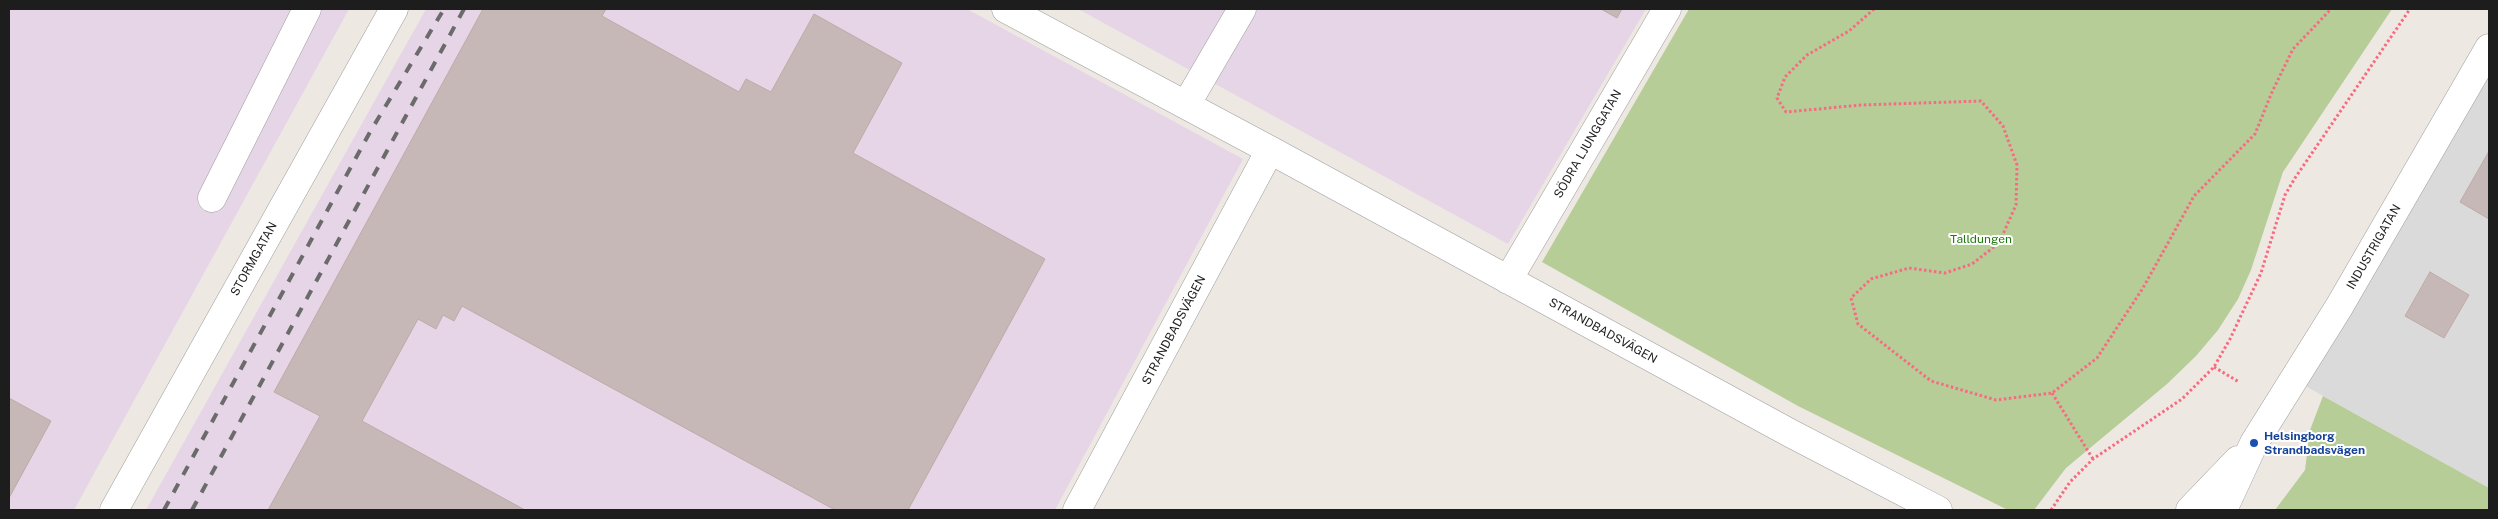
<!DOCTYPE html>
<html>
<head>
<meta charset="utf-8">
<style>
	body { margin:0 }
	#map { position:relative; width:2498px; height:519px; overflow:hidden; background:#eee8e3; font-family:"Public Sans",sans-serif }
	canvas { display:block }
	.frame { position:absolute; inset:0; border:10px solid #1d1d1d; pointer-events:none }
</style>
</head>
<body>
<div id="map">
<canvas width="2498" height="519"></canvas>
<div class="frame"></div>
</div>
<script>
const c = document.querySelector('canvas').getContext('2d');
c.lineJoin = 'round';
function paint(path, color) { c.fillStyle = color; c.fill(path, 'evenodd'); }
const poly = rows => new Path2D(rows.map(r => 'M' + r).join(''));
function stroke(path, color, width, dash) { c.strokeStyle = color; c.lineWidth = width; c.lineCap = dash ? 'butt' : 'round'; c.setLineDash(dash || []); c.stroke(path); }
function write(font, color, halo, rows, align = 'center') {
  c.font = font + ' "Public Sans",sans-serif'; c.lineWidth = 4; c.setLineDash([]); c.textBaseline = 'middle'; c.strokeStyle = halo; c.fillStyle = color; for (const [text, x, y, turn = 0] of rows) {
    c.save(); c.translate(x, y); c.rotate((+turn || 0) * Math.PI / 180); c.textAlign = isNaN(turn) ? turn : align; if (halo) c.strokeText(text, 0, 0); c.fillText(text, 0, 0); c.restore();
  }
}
paint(poly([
	[2489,61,2489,488,2300,383]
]), '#dbdada');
paint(poly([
	[9,9,349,9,74,510,9,510],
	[426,9,967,9,1243,159,1055,510,146,510],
	[1078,9,1646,9,1508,244]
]), '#e6d5e7');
paint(poly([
	[1689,9,2392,9,2283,172,2251,270,2238,299,2218,330,2196,356,2167,384,2066,468,2034,510,2008,510,1798,406,1542,262],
	[2323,396,2489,488,2489,510,2275,510,2305,470,2310,430]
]), '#b6cd98');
const building = poly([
	[483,9,606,9,602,16,739,92,746,79,771,92,814,14,902,63,853,153,1045,259,908,510,835,510,462,306,454,321,443,315,436,329,418,319,362,421,525,510,268,510,320,416,274,392,483,9],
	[1601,9,1622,9,1617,18,1601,9],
	[2488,153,2489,154,2489,219,2460,202,2488,153],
	[2430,272,2469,295,2444,338,2405,316,2430,272],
	[9,398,51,421,9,498,9,398]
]);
paint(building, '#c6b8b7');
stroke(building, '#c0aaa6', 1);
const minor = poly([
	[1006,9,1270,150,1790,433,1938,510],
	[1186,105,1242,9],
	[212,198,307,9],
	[1508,280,1667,9],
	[114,510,394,9],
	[1077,510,1270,150],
	[2190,510,2238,460],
	[2223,510,2254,443,2339,307,2489,48]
]);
stroke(minor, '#9e9e9e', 29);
stroke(poly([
	[1874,9,1849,31,1807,55,1785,77,1777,98,1786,112,1861,105,1981,101,2003,126,2017,165,2016,205,1999,243,1972,264,1945,273,1909,268,1871,279,1851,298,1858,324,1931,381,1996,400,2052,393,2097,358,2143,288,2194,196,2255,134,2272,92,2293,49,2331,9],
	[2214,367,2239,382],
	[2052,393,2093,459],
	[2051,510,2070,482,2093,459,2182,399,2214,367,2230,339,2261,273,2285,195,2295,178,2410,9]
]), '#f86a81', 3, [2.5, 2.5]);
stroke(minor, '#fff', 28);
stroke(poly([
	[164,510,370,132,444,9],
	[192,510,464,9]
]), '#6b6b6b', 4, [10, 10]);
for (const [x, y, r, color] of [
	[2254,443,5,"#1a4fb4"]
]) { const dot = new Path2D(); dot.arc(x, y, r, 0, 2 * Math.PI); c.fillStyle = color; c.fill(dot); stroke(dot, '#fff', 2); }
write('12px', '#1d1d1d', '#fff', [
	["SÖDRA LJUNGGATAN",1588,144,-60],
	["INDUSTRIGATAN",2374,247,-60],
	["STORMGATAN",254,259,-61],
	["STRANDBADSVÄGEN",1174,330,-62],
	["STRANDBADSVÄGEN",1603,331,29]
]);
write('12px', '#207a0c', '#fff', [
	["Talldungen",1981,239]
]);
write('bold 12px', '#164399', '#fff', [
	["Helsingborg",2264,436],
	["Strandbadsvägen",2264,450]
], 'left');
</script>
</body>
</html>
